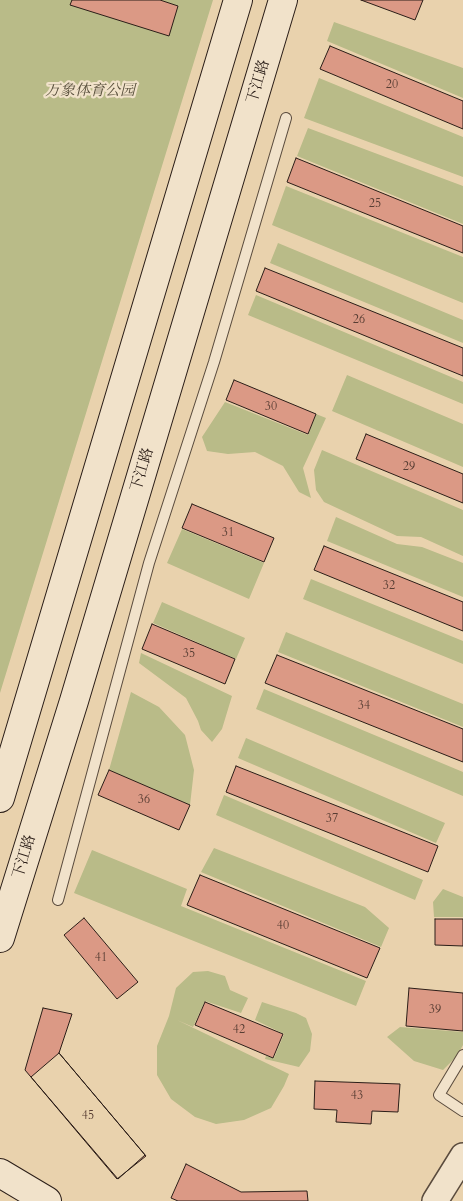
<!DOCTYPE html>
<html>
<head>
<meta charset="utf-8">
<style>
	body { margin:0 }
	canvas { display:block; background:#e9d2ad }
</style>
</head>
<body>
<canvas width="463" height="1201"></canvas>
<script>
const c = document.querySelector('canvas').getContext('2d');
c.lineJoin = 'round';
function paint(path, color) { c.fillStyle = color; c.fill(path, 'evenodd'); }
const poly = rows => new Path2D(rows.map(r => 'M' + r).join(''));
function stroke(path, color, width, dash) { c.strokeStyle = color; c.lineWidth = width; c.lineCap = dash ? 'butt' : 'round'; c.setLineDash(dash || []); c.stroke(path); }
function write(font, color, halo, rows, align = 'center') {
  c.font = font + ' Cardo,"Noto Serif SC",serif'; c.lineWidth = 4.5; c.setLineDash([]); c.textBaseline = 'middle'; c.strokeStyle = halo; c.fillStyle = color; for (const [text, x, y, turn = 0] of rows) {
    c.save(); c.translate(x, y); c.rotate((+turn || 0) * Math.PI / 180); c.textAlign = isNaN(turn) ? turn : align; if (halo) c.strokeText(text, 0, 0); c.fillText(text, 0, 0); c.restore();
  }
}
paint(poly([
	[0,0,213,0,0,693],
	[334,22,463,68,463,98,327,41],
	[319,78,463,137,463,177,304,118],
	[308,128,463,186,463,224,297,156],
	[286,186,463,257,463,303,272,225],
	[278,243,463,320,463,343,270,263],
	[256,295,463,382,463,404,248,315],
	[347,375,463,424,463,467,332,411],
	[225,402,308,435,316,414,326,418,303,468,311,498,299,492,283,466,255,452,228,454,207,451,202,437],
	[322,450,463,510,463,556,421,537,397,536,324,502,316,490,314,470],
	[336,517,397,544,422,547,463,563,463,597,327,541],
	[182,529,264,563,249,599,167,563],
	[311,579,463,641,463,664,303,599],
	[162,602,245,638,236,659,153,623],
	[286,632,463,704,463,727,278,652],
	[141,653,232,696,222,729,212,742,201,730,198,721,186,698,139,663],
	[264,689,463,772,463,796,256,709],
	[131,692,159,707,185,735,194,770,190,805,109,770],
	[246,738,445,823,436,843,238,758],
	[224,795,423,880,415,900,216,815],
	[214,848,365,907,389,928,381,947,201,872],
	[92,850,187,889,181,906,366,981,356,1006,74,893],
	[443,889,463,897,463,917,434,917,433,902],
	[208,971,225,976,230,990,248,998,241,1013,205,1001,193,1027,177,1020,289,1074,284,1086,271,1108,244,1120,216,1124,195,1117,171,1099,157,1075,157,1046,169,1016,176,988,193,972],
	[262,1002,296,1013,306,1018,312,1034,310,1051,299,1067,265,1059,266,1056,274,1058,284,1034,255,1020],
	[400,1027,463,1032,463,1045,457,1056,443,1070,414,1061,387,1037]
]), '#b9bb88');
const building = poly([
	[72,0,160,0,178,6,169,36,70,5,72,0],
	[361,0,423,0,415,20,361,0],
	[330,46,463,101,463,129,320,69,330,46],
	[296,158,463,226,463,253,287,182,296,158],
	[265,268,463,348,463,376,256,291,265,268],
	[234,380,316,414,308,434,226,400,234,380],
	[366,434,463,474,463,503,356,459,366,434],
	[192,504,274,538,264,562,182,528,192,504],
	[324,546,463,602,463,631,314,570,324,546],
	[152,624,235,659,225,684,142,649,152,624],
	[277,655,463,729,463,762,265,683,277,655],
	[236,766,438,846,428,872,226,792,236,766],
	[109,770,190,805,179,830,98,795,109,770],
	[200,875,380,948,367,978,187,905,200,875],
	[84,918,138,982,117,999,64,935,84,918],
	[435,919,463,919,463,946,435,945,435,919],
	[409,988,463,993,463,1031,406,1026,409,988],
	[205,1002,283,1034,273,1058,195,1025,205,1002],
	[43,1008,72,1014,59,1053,146,1156,117,1179,25,1070,43,1008],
	[59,1053,145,1155,118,1179,31,1077,59,1053],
	[315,1081,400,1084,398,1112,372,1111,371,1124,336,1122,337,1110,314,1109,315,1081],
	[186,1164,241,1192,307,1191,308,1201,178,1201,171,1198,186,1164]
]);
paint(building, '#db9985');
stroke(building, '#2b1e18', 1);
const service = poly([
	[58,900,149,563,214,362,286,118],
	[463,1055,439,1095,463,1111]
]);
const tertiary = poly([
	[435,1201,463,1156]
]);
const secondary = poly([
	[0,798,238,0],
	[0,938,74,701,283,0],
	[0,1173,47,1201]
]);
stroke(service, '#5a4b3d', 12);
stroke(tertiary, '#5a4b3d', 28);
stroke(secondary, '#2b1e18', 30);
stroke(service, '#f1e2ca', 10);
stroke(tertiary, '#f1e2ca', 25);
stroke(secondary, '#f1e2ca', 28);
write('12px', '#573d33', null, [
	["20",392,85],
	["25",375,204],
	["26",359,320],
	["30",271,407],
	["29",409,467],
	["31",228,533],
	["32",389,586],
	["35",189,654],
	["34",364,706],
	["36",144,800],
	["37",332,819],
	["40",283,926],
	["41",101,958],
	["39",435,1010],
	["42",239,1030],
	["43",357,1096],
	["45",88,1116]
]);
write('15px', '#2b1e18', '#f1e2ca', [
	["下江路",259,82,-73],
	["下江路",143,470,-73],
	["下江路",25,857,-73]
]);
write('italic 15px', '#564d3a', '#f1e2ca', [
	["万象体育公园",90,92]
]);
</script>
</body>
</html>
